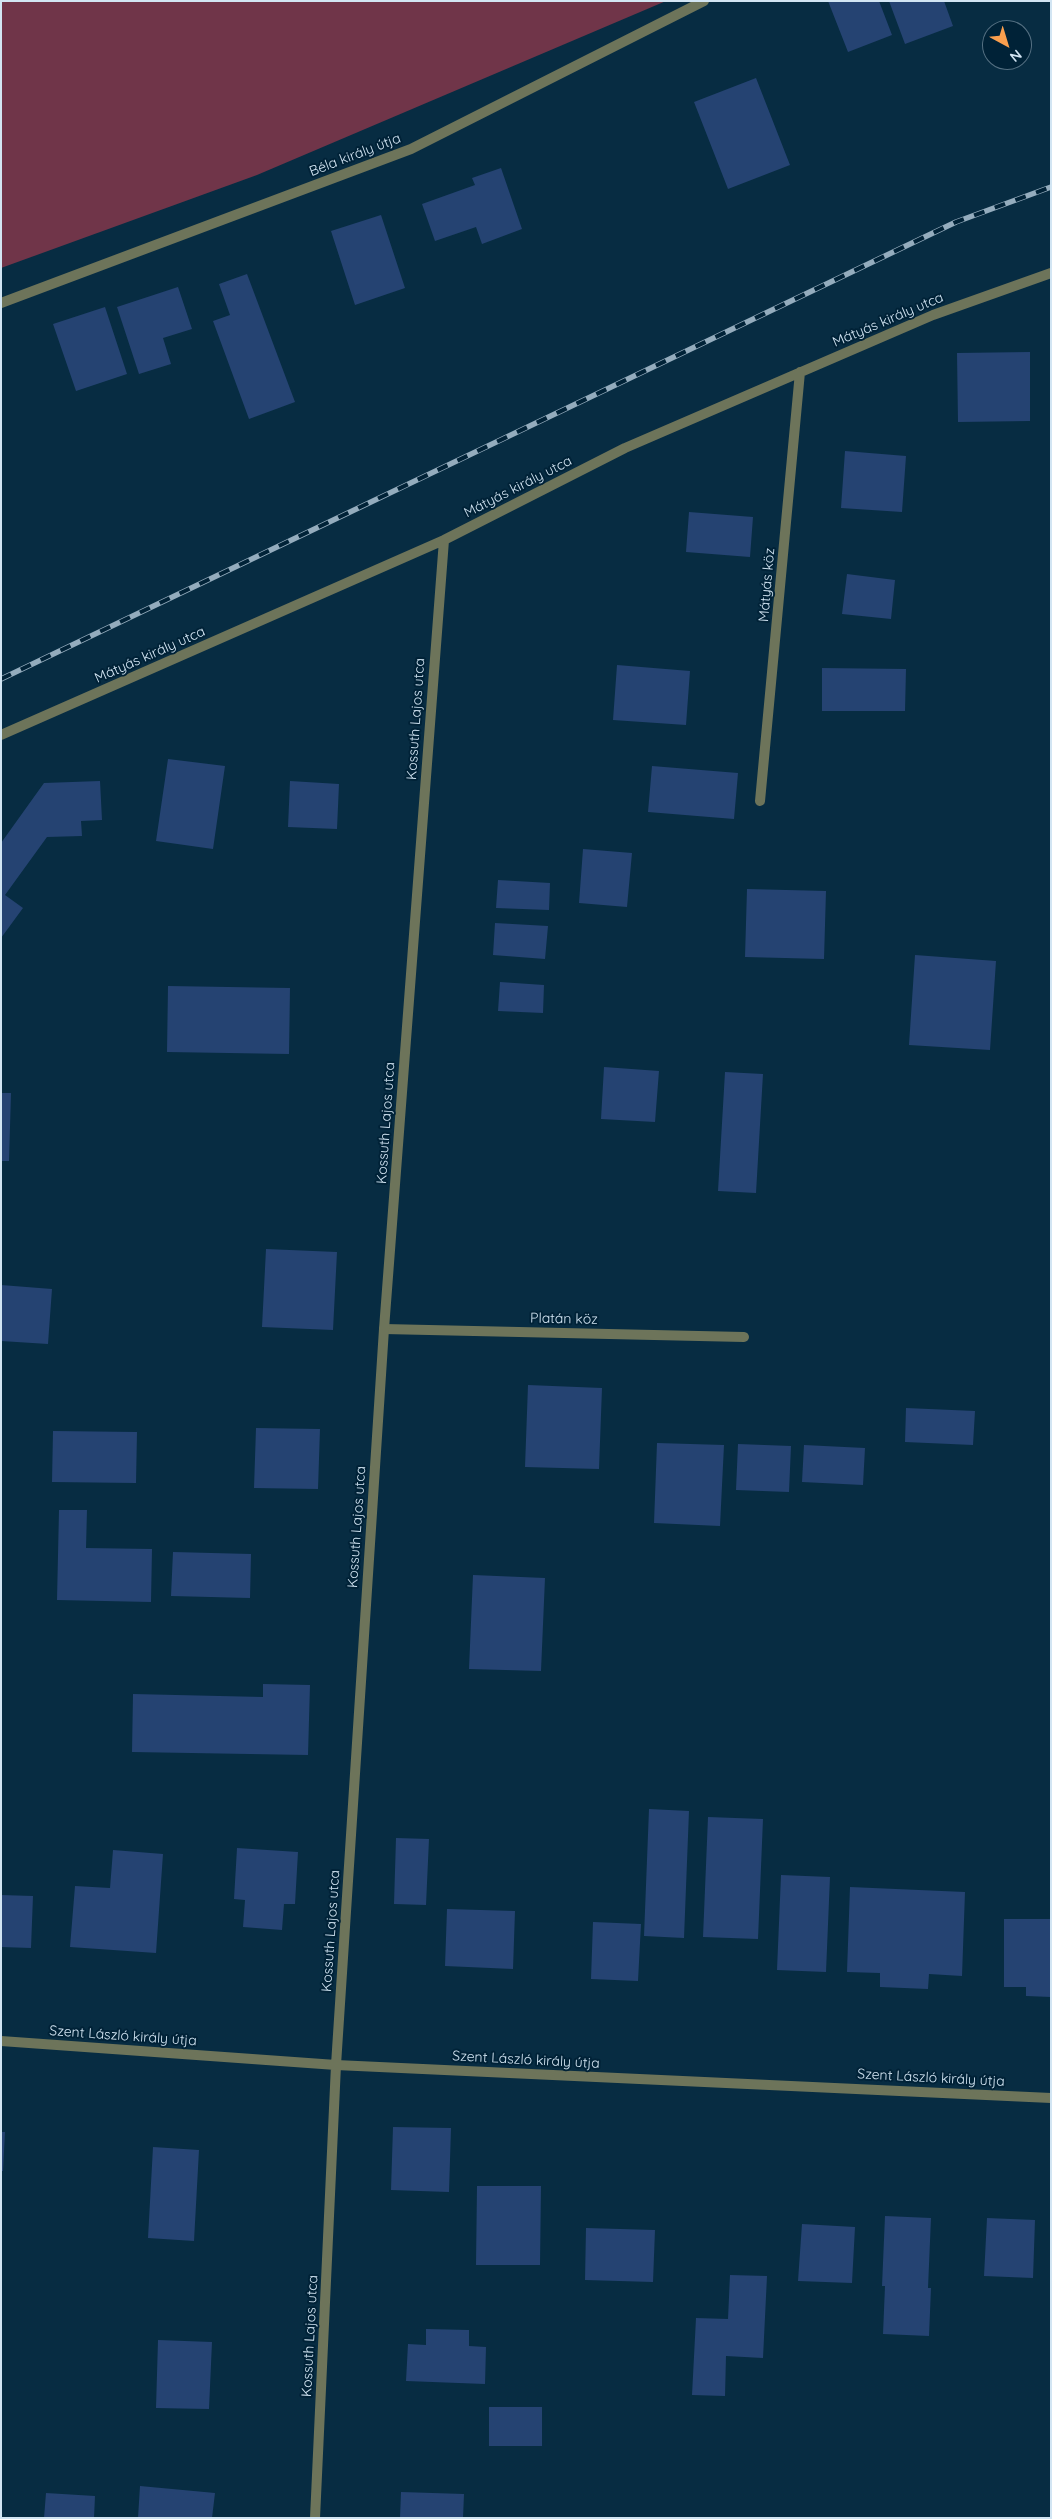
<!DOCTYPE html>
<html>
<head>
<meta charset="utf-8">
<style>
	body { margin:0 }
	#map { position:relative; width:1052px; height:2519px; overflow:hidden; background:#072c42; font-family:Quicksand,sans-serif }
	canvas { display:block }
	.frame { position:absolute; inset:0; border:2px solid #d2e5f3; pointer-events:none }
	.north { position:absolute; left:982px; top:20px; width:50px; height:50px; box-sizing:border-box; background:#002237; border:1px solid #547082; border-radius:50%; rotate:141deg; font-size:14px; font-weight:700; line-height:20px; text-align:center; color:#d2e5f3 }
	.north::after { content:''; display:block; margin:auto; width:18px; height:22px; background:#fa9f4e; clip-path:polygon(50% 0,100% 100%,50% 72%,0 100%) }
</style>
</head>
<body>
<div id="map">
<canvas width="1052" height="2519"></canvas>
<div class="frame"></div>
<div class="north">N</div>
</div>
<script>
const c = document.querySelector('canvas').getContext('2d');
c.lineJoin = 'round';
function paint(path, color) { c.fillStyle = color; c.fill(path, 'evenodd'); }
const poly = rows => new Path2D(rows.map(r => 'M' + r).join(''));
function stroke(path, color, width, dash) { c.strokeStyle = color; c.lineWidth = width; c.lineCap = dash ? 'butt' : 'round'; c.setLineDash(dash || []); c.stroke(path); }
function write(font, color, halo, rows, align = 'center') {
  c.font = font + ' Quicksand,sans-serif'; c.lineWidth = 4; c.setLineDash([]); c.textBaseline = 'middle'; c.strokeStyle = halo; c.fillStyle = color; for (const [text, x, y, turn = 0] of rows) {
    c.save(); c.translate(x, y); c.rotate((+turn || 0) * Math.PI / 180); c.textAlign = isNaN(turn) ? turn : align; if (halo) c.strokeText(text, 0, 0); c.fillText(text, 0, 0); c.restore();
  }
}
paint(poly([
	[1,1,666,1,257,175,1,268]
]), '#703549');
paint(poly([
	[828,1,879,1,892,35,848,52],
	[889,1,944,1,953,26,905,44],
	[756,78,790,165,728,189,694,102],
	[501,168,522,229,482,244,476,227,435,241,422,204,475,185,472,178],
	[381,215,405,288,355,305,331,231],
	[247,274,295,402,249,419,213,321,230,315,219,284],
	[178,287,192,329,163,338,171,364,139,374,117,307],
	[105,307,127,374,76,391,53,324],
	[1030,352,1030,421,958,422,957,353],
	[845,451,906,456,902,512,841,508],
	[689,512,753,517,750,557,686,552],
	[847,574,895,580,891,619,842,614],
	[617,665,690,671,686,725,613,720],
	[822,668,906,669,905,711,822,711],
	[168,759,225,766,213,849,156,841],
	[652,766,738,773,734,819,648,812],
	[100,781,102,820,81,821,82,836,47,837,5,895,23,908,1,938,1,843,44,783],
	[290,781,339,784,337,829,288,827],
	[583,849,632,853,627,907,579,903],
	[498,880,550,883,549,910,496,908],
	[747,889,826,891,824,959,745,957],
	[495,923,548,926,545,959,493,955],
	[915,955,996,961,990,1050,909,1045],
	[500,982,544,985,543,1013,498,1011],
	[168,986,290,988,289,1054,167,1052],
	[604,1067,659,1071,655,1122,601,1119],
	[725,1072,763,1074,756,1193,718,1191],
	[1,1093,11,1093,9,1161,1,1161],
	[266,1249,337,1252,333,1330,262,1327],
	[1,1285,52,1289,48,1344,1,1341],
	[528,1385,602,1388,599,1469,525,1467],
	[906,1408,975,1411,973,1445,905,1442],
	[256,1428,320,1429,318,1489,254,1488],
	[53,1431,137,1432,136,1483,52,1482],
	[657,1443,724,1445,720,1526,654,1523],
	[738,1444,791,1446,789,1492,736,1490],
	[804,1445,865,1448,863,1485,802,1482],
	[59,1510,87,1510,86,1548,152,1549,151,1602,57,1600],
	[173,1552,251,1554,250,1598,171,1596],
	[473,1575,545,1578,541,1671,469,1669],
	[263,1684,310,1685,308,1755,132,1752,133,1694,263,1697],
	[649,1809,689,1811,684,1938,644,1936],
	[708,1817,763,1819,758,1939,703,1937],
	[396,1838,429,1839,426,1905,394,1904],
	[237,1848,298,1852,295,1904,284,1904,282,1930,243,1927,245,1900,234,1899],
	[113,1850,163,1854,156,1953,70,1947,75,1886,110,1888],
	[781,1875,830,1877,826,1972,777,1970],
	[850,1887,965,1892,962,1976,929,1974,928,1989,880,1987,880,1973,847,1972],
	[1,1895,33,1896,31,1948,1,1947],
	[447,1909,515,1911,513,1969,445,1966],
	[1004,1919,1051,1919,1051,1997,1026,1996,1026,1987,1004,1987],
	[593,1922,641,1924,638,1981,591,1979],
	[393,2127,451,2128,449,2192,391,2190],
	[1,2132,5,2132,3,2171,1,2171],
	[153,2147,199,2150,194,2241,148,2238],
	[477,2186,541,2186,540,2265,476,2265],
	[885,2216,931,2218,928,2288,931,2288,929,2336,883,2334,885,2286,882,2286],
	[987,2218,1035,2220,1033,2278,984,2276],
	[802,2224,855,2227,852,2283,798,2281],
	[586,2228,655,2230,653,2282,585,2280],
	[730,2275,767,2276,763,2358,726,2356,725,2396,692,2395,696,2318,728,2319],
	[426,2329,469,2330,469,2346,486,2347,485,2384,406,2381,408,2344,426,2345],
	[158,2340,212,2342,209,2409,156,2408],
	[489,2407,542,2407,542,2446,489,2446],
	[140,2486,215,2493,212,2518,138,2518],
	[401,2492,464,2494,463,2518,400,2518],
	[46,2493,95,2496,94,2518,44,2518]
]), '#254372');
stroke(poly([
	[384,1329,744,1337]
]), '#6d745a', 10);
stroke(poly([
	[1,303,411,149,704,1],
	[1,735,444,540,625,448,933,315,1051,273],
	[760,801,800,372],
	[1,2041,336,2065,1051,2098],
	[315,2518,336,2065,384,1329,444,540]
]), '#6d745a', 10);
const rail = poly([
	[1,679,956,222,1051,187]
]);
stroke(rail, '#94acbd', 5.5);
stroke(rail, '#002237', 4, [11]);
write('14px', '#d2e5f3', '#002237', [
	["Béla király útja",355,155,-21],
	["Mátyás király utca",888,320,-23],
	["Mátyás király utca",518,487,-27],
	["Mátyás köz",767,585,-85],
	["Mátyás király utca",150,655,-24],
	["Kossuth Lajos utca",416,719,-86],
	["Kossuth Lajos utca",386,1123,-86],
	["Platán köz",564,1319,1],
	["Kossuth Lajos utca",357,1527,-86],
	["Kossuth Lajos utca",331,1931,-86],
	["Szent László király útja",123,2036,4],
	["Szent László király útja",526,2060,3],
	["Szent László király útja",931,2078,3],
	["Kossuth Lajos utca",310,2336,-87]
]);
</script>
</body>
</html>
